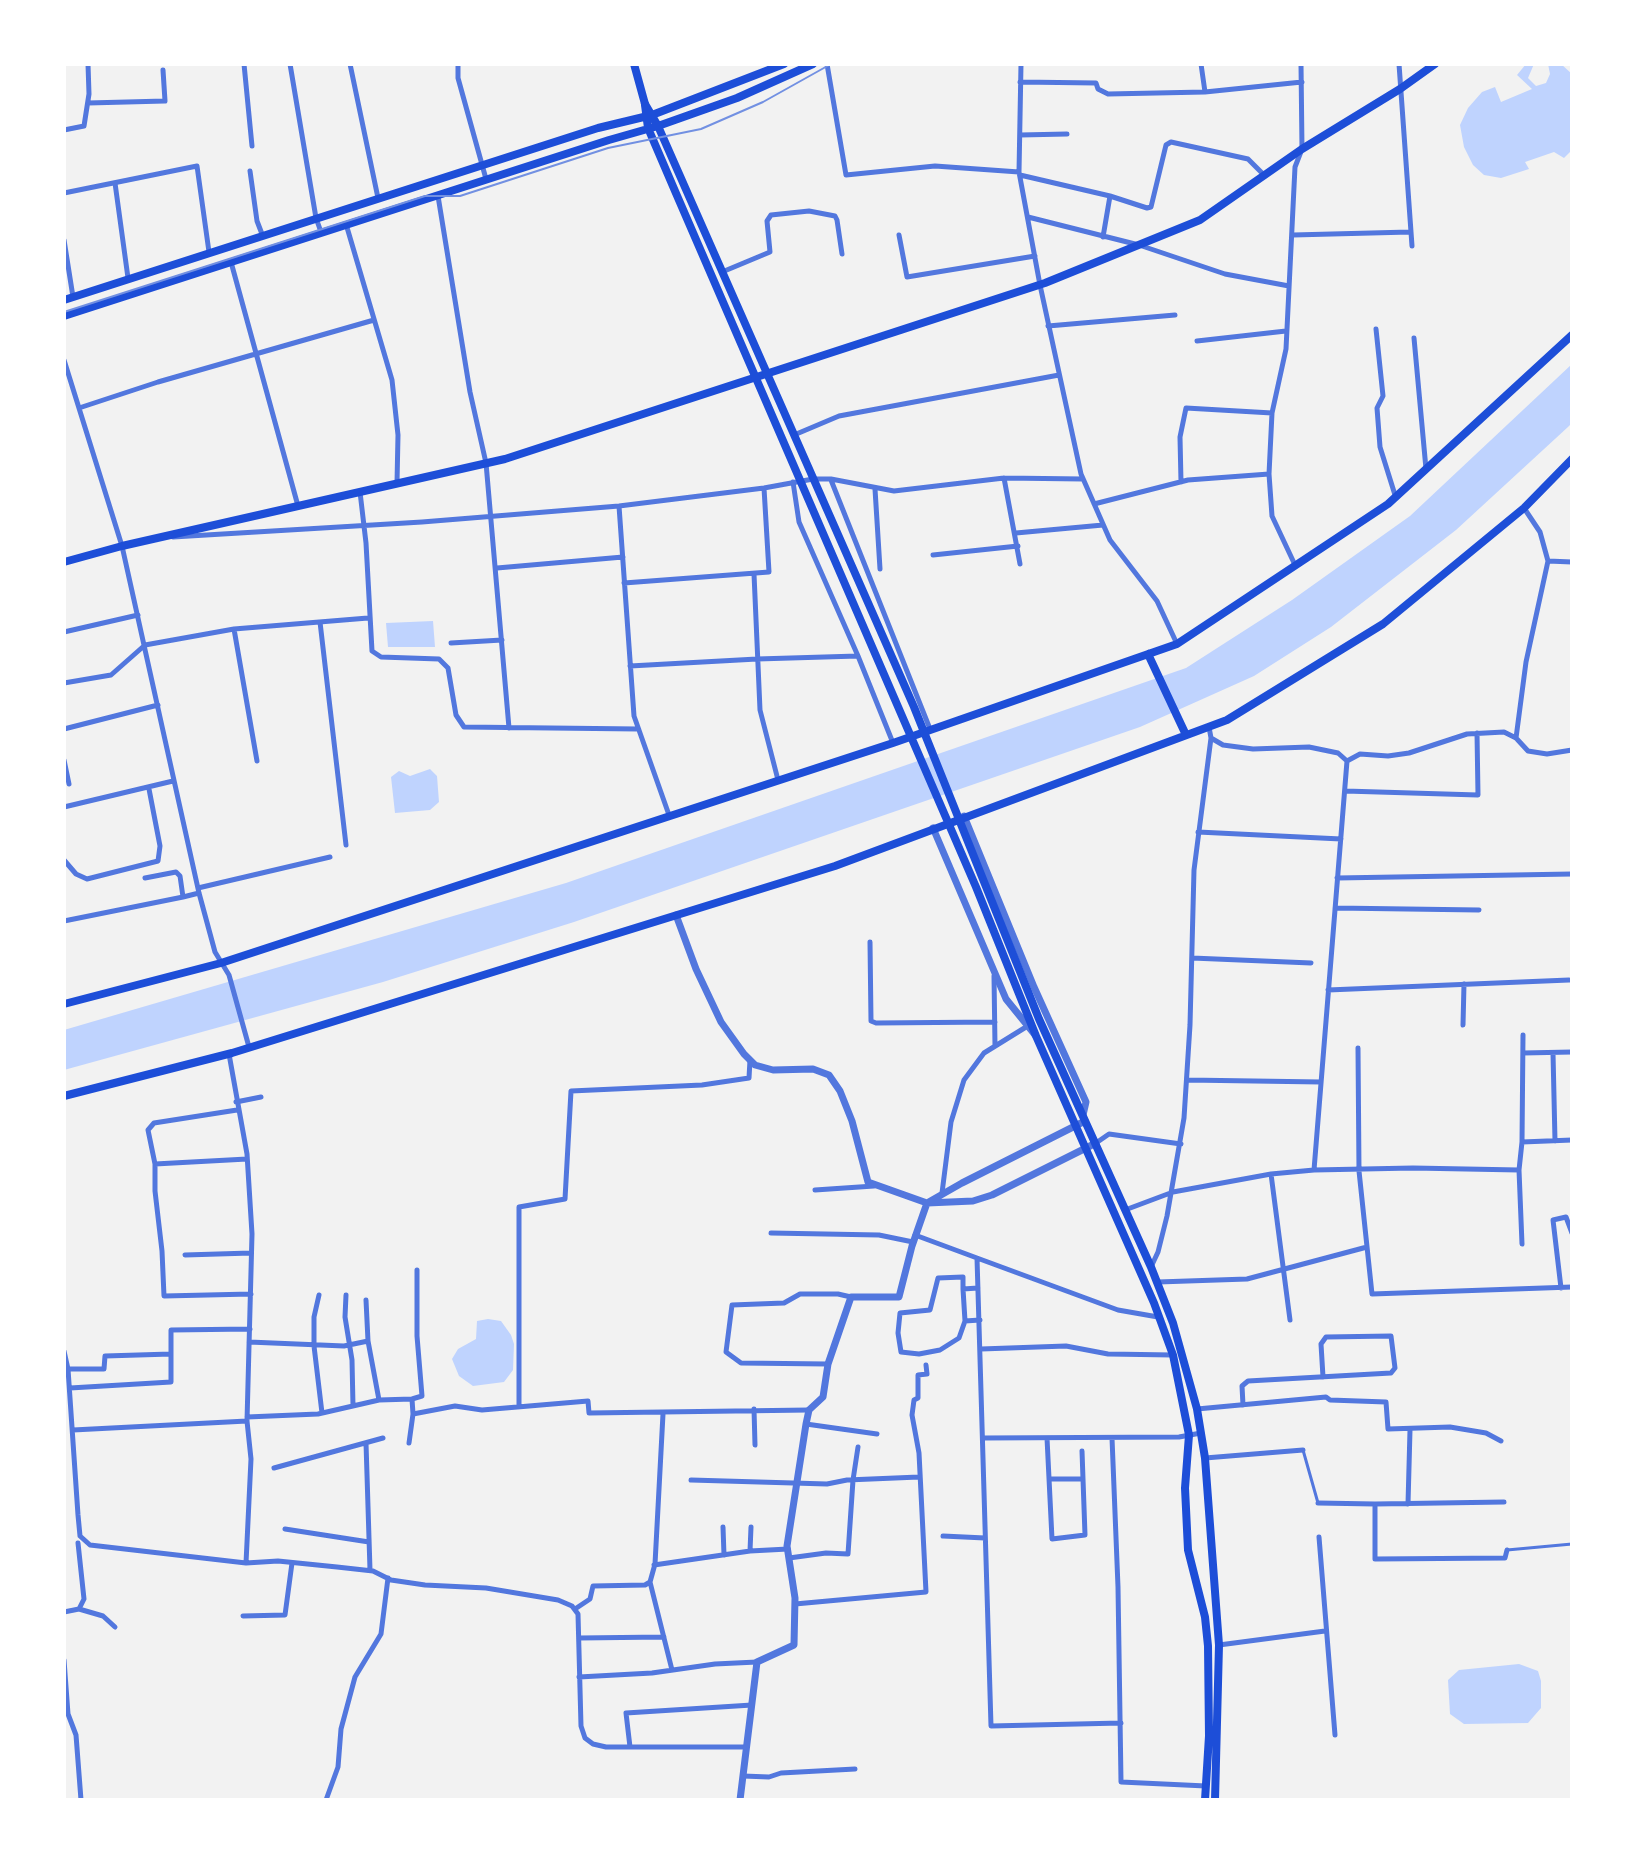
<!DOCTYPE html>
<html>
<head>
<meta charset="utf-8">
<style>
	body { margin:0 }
	#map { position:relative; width:1636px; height:1864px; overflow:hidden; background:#f2f2f2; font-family:"Libre Baskerville",serif }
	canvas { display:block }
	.frame { position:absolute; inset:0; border:66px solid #fff; pointer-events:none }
</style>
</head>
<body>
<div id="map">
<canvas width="1636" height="1864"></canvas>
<div class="frame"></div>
</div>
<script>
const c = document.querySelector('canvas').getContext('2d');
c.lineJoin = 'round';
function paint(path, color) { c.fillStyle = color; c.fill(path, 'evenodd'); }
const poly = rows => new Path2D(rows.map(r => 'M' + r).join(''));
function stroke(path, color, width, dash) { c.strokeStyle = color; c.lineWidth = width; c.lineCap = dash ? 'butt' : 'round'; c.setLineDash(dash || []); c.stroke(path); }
paint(poly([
	[1526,64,1534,64,1528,78,1536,86,1546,83,1550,74,1548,64,1561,64,1572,74,1572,150,1564,158,1554,152,1525,162,1529,169,1501,178,1484,175,1473,165,1464,147,1460,125,1468,108,1482,92,1495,87,1501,102,1532,89,1517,75],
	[1572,364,1572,423,1568,427,1456,530,1331,627,1254,676,1140,727,574,922,383,982,64,1070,64,1030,566,883,1186,668,1292,600,1410,516],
	[433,621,435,647,388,647,386,623],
	[430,769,437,776,439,802,430,810,395,813,391,777,399,771,410,776],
	[488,1319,501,1321,511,1335,514,1344,513,1370,504,1382,473,1386,459,1376,452,1359,458,1349,476,1339,477,1321],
	[1519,1664,1538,1671,1541,1681,1541,1708,1528,1723,1464,1724,1450,1714,1448,1680,1459,1670]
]), '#bfd3fe');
stroke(poly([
	[1303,1450,1318,1503],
	[1507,1550,1572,1544]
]), '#5277de', 3);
stroke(poly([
	[244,64,252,146],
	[290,64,316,218,321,232],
	[350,64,378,198],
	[458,64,458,78,486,179],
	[827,64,846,175,935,166,1019,172],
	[1021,64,1019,172,1040,285,1081,474,1110,540,1157,601,1177,644],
	[1201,64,1205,92],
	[1399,64,1412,246],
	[1020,82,1096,83,1098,89,1108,94,1205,92,1302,82],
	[88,103,165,101,163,70],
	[64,130,84,126,89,94,88,64],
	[1020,135,1067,134],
	[250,171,257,221,262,234],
	[1020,175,1110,196,1103,237],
	[115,183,128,278],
	[64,193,197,166,209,252],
	[438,196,470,392,486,463,509,728],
	[1110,196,1147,208,1151,207,1166,145,1171,142,1248,159,1265,176],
	[1028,217,1139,245,1225,274,1289,286],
	[346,224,392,380,398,435,397,483],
	[899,235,907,277,1035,256],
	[1293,235,1410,232],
	[64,240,73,297],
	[231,262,298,506],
	[722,272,770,252,767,221,771,215,809,211,835,216,837,220,842,254],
	[1048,326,1175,315],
	[1376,329,1383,396,1377,408,1380,447,1395,495],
	[1414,338,1426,469],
	[1197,341,1286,331],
	[64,360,122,546,199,893,215,952,229,975,249,1047],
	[79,408,158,382,374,320],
	[794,435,839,416,1059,375],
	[1004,478,1020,564],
	[831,480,930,729],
	[793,482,799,522,858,656,893,743],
	[1181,482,1180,437,1186,408,1272,413],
	[875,489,880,569],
	[360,492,366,543,372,651,381,657,439,659,448,668,456,715,464,727,638,729],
	[1094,504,1188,480,1269,474],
	[619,506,634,716,669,815],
	[1016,533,1103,525],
	[173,537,422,522,619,506,764,488,813,479,831,479,894,491,1004,478,1083,479],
	[933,555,1018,546],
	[1548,561,1572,562],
	[1295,565,1272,516,1269,474,1272,413,1286,349,1295,167,1302,149,1301,64],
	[497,568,623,557],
	[754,574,760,710,778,780],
	[624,583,769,572,764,488],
	[320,622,346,845],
	[234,629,257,761],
	[64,632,138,615],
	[451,643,502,640],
	[630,666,757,659,858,656],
	[64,683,111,675,145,645,234,629,368,618],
	[64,729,158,705],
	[1211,738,1223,745,1253,749,1309,747,1338,753,1347,761,1360,754,1388,756,1409,753,1467,734,1504,732,1516,738,1528,751,1547,754,1572,750],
	[1516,738,1526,662,1548,561,1540,532,1524,508],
	[64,760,69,784],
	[1345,791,1478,795,1477,733],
	[64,807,173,781],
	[1198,832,1341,839],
	[64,860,76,874,87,879,158,861,160,846,149,789],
	[1337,878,1572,874],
	[198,888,330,857],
	[183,897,199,893],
	[1335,908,1479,910],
	[64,921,183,897,180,876,176,872,145,878],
	[870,942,871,1021,876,1023,995,1022],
	[1192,958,1311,963],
	[994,976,995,1046],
	[1328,990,1569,980],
	[1463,1025,1464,984],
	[1358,1048,1359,1171,1372,1294,1572,1287],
	[1523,1053,1572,1052],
	[1553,1053,1555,1141],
	[229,1054,247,1154,252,1234,247,1421,251,1459,246,1563],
	[1187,1080,1321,1082],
	[236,1102,261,1097],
	[237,1110,154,1123,148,1130,155,1164,155,1191,162,1251,164,1296,251,1294],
	[1522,1142,1572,1140],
	[1096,1143,1109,1134,1181,1144],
	[155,1164,247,1159],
	[1314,1170,1347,761],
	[1271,1174,1290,1320],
	[815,1190,874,1186],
	[942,1193,951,1122,964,1080,984,1053,1026,1027],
	[1125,1210,1173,1192,1271,1174,1314,1170,1413,1168,1519,1170],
	[771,1233,879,1235,913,1242],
	[915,1235,977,1258,991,1726,1121,1723],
	[1522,1244,1519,1170,1522,1142,1523,1035],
	[185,1255,251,1253],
	[977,1258,1118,1310,1158,1317],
	[1151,1267,1158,1252,1167,1216,1184,1118,1190,1025,1194,870,1211,738,1209,727],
	[1158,1282,1247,1279,1367,1247],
	[978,1288,963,1289,963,1277,938,1278,930,1310,900,1313,898,1333,901,1352,919,1354,940,1350,959,1338,965,1321,980,1320],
	[1561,1288,1553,1220,1566,1217,1572,1233],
	[963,1289,965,1321],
	[319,1295,314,1317,314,1346,322,1413],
	[346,1295,345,1317,352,1360,353,1406],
	[366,1300,368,1341,379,1400],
	[249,1342,344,1346,368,1341],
	[981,1349,1066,1346,1108,1354,1173,1355],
	[64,1351,68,1369,78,1515,80,1536,90,1545,246,1563,278,1561,337,1567,373,1571,391,1580,425,1585,486,1588,558,1600,572,1606,578,1614,581,1726,585,1738,593,1744,606,1747,746,1747],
	[827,1364,741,1363,726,1352,732,1305,784,1303,800,1294,838,1294,851,1297],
	[68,1369,104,1369,105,1356,171,1354],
	[70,1388,171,1382,171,1330,250,1329],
	[519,1405,519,1207,565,1199,571,1091,702,1085,749,1078,750,1060],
	[1243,1405,1242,1386,1248,1381,1391,1373,1395,1368,1391,1336,1326,1337,1321,1344,1323,1377],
	[754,1409,755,1445],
	[1197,1409,1326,1397,1330,1400,1386,1402,1388,1429,1450,1427,1486,1433,1501,1441],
	[413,1414,455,1406,482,1410,588,1401,589,1413,809,1410],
	[247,1417,318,1414,379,1400,412,1399,422,1396,417,1336,417,1270],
	[806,1424,877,1434],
	[73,1430,247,1421],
	[983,1438,1179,1437,1201,1433],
	[1047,1438,1052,1539,1085,1535,1083,1479,1049,1479],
	[1112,1438,1118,1587,1121,1782,1206,1786],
	[366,1443,370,1570],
	[409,1443,413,1414,412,1399],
	[1082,1451,1083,1479],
	[1205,1458,1303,1450],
	[274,1468,383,1438],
	[691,1480,827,1484,847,1480,919,1477],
	[1318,1503,1375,1504,1375,1559,1505,1558,1507,1550],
	[1375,1504,1504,1502],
	[1408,1504,1410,1430],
	[723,1527,724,1555],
	[285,1529,369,1542],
	[943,1536,985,1538],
	[1319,1537,1335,1735],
	[750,1551,751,1527],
	[789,1558,826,1553,848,1554,853,1480,858,1447],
	[654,1565,750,1551,788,1549],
	[650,1582,672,1670],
	[795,1604,926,1592,919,1453,912,1415,914,1400,918,1398,918,1375,927,1374,926,1365],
	[79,1609,103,1616,115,1627],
	[575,1609,590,1599,593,1586,645,1585,650,1582,655,1564,663,1414],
	[64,1612,79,1609,84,1599,78,1543],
	[243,1616,285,1615,292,1563],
	[579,1638,664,1637],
	[1219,1645,1325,1631],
	[64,1660,68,1714,76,1735,81,1800],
	[579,1677,652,1673,715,1664,757,1662],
	[630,1747,626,1713,752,1705],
	[743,1776,769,1777,781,1773,855,1769],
	[326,1800,338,1767,341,1729,355,1677,381,1634,388,1578]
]), '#5277de', 5);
stroke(poly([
	[964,816,1034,987,1086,1102,1083,1115],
	[933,828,1006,999,1036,1036],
	[676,915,696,969,721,1022,744,1054,755,1065,773,1070,813,1069,829,1075,840,1091,852,1121,868,1182,927,1203,973,1201,992,1195,1096,1143],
	[740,1800,757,1662,794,1645,795,1598,787,1546,806,1424,809,1410,823,1397,828,1364,851,1297,899,1297,912,1246,927,1203,962,1183,1085,1121]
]), '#5277de', 7);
stroke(poly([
	[634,64,645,104],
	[64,562,122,546,505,459,1045,283,1200,220,1302,149,1400,89,1435,64],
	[1148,654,1186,735],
	[64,1004,221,963,893,743,1177,644,1388,504,1572,335],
	[64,1096,232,1053,835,866,1227,720,1383,624,1524,508,1572,459]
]), '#1d4ed8', 8);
stroke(poly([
	[645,104,658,126,914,707,1039,1019,1151,1267,1173,1323,1197,1409,1205,1458,1219,1645,1215,1800],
	[645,105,648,128,675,191,976,887,1036,1036,1154,1303,1173,1355,1189,1435,1185,1488,1188,1550,1205,1617,1208,1646,1209,1736,1205,1800],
	[64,300,598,128,652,115,784,64],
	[64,316,609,140,658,126,737,98,813,64]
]), '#1d4ed8', 8);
stroke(poly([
	[64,312,425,196,460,196,608,148,701,129,763,102,831,64]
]), '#7290e2', 2);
</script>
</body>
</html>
